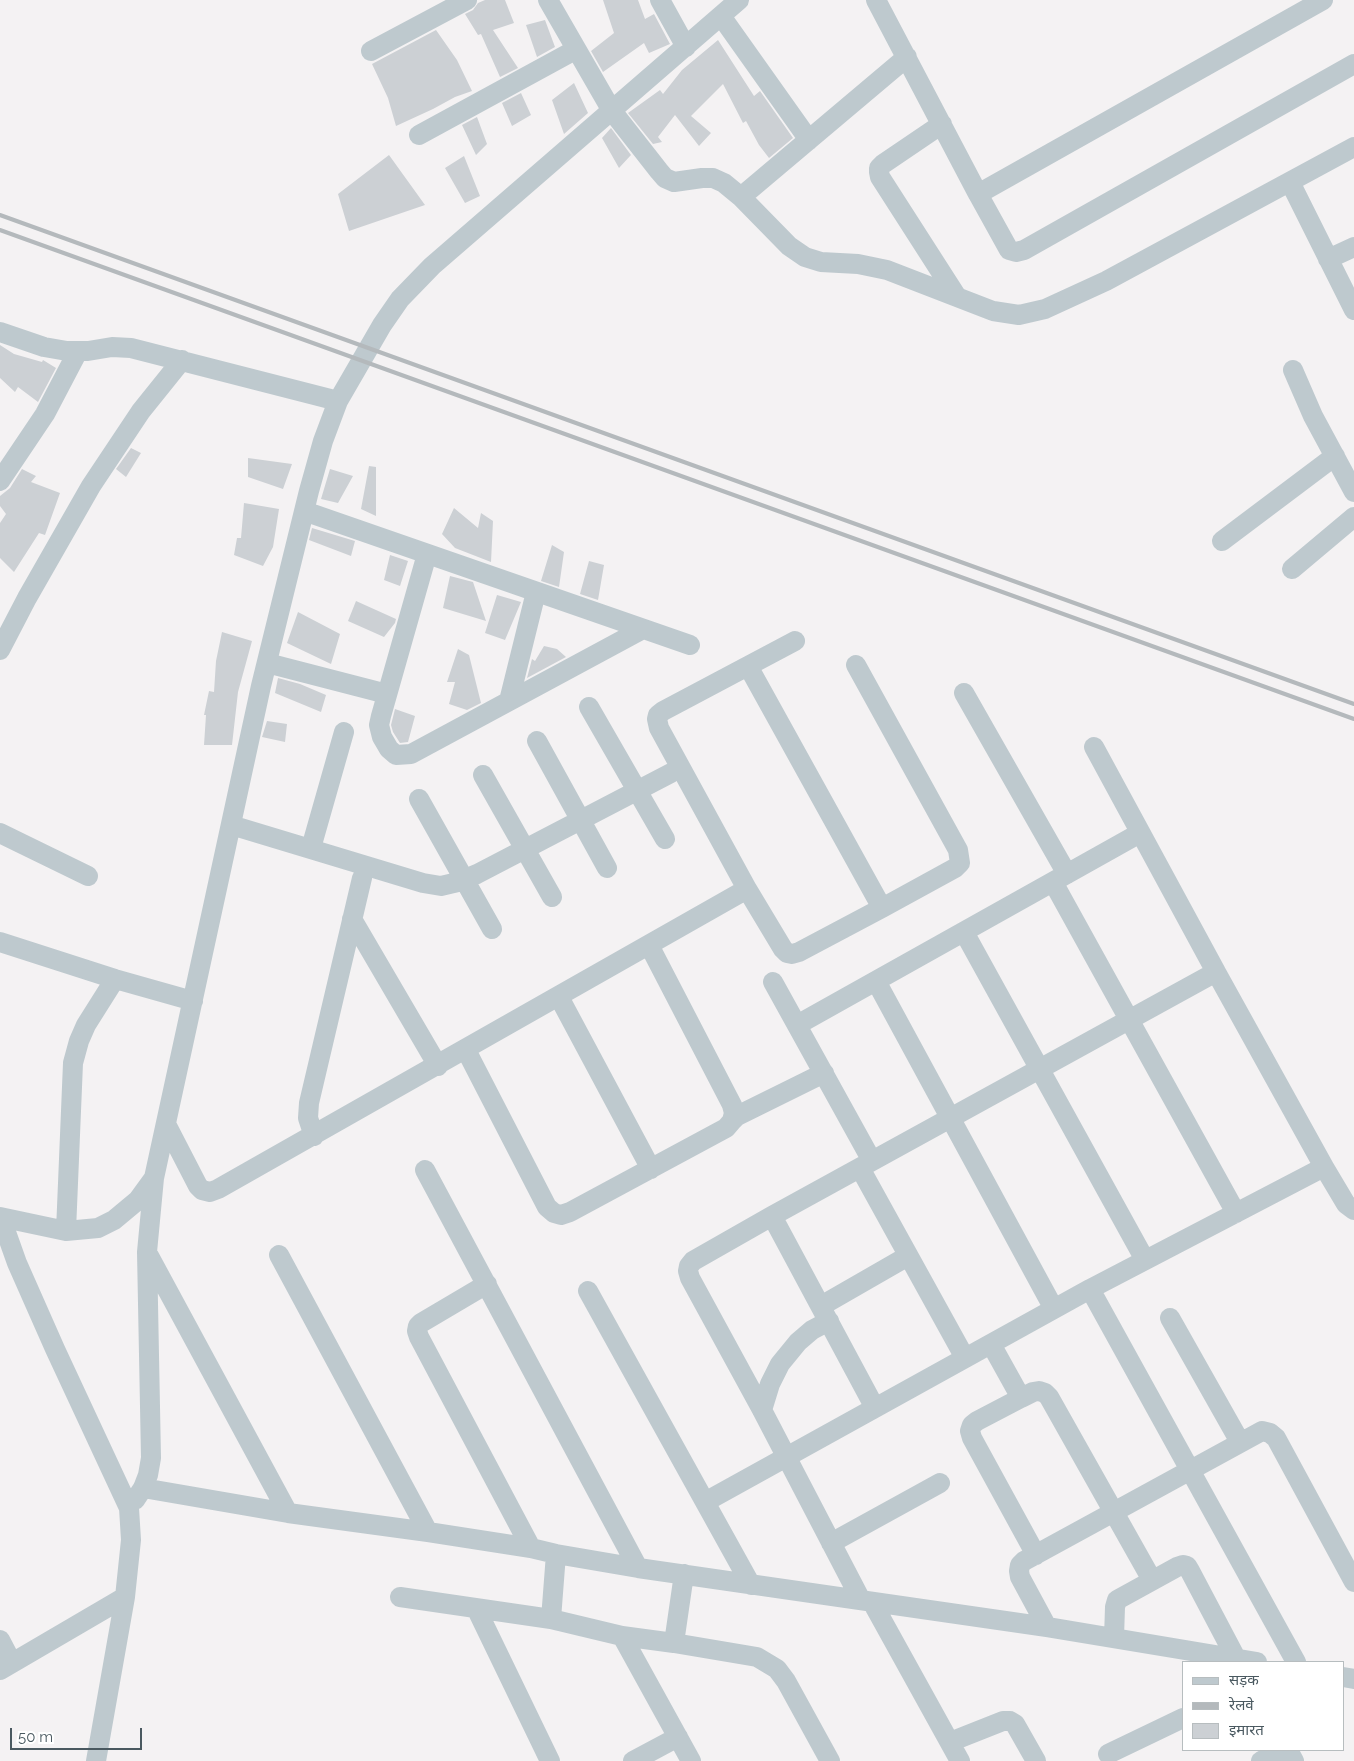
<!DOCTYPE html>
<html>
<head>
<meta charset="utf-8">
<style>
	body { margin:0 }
	#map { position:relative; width:1354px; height:1761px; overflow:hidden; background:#f4f2f3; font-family:Raleway,"Noto Sans Devanagari",sans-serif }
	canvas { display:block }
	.legend { position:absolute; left:1182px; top:1661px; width:162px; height:90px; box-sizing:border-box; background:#fff; border:1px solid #b7bdbf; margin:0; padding:6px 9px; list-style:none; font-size:15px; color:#4a5960 }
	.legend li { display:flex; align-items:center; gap:10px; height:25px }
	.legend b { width:25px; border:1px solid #b7bdbf }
	.scale { position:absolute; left:10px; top:1728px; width:132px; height:22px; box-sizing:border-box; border:2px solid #4a5960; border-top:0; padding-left:6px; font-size:15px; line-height:18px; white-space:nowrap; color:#4a5960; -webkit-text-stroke:4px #fff; paint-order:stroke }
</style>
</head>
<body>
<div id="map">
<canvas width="1354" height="1761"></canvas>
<ul class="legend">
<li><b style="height:6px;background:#bec9ce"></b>सड़क</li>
<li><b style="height:6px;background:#b4b9bc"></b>रेलवे</li>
<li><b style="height:14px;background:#ccd0d4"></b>इमारत</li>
</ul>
<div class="scale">50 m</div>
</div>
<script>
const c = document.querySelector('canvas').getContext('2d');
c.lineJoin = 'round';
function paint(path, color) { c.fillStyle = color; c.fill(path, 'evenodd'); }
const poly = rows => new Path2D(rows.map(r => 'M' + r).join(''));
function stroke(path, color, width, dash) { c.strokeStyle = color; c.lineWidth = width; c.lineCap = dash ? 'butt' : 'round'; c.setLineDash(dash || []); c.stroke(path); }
paint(poly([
	[485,0,505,0,514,23,493,30,518,68,500,77,481,34,478,35,465,14,473,10,478,3],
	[603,0,638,0,645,19,654,14,670,44,649,53,644,43,603,72,591,51,614,33],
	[545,20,555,47,537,57,526,25],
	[436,30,457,60,472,91,455,97,433,109,396,126,388,98,372,64],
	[718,40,754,96,760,91,793,138,769,158,759,145,746,121,743,123,723,84,691,116,711,133,699,146,675,115,658,137,662,142,653,144,628,113,660,90,663,94,682,70],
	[574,83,588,113,564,134,552,100],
	[521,93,531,115,512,126,502,103],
	[477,117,487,144,476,155,462,125],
	[611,128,631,155,619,168,602,138],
	[389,155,425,205,349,231,338,194],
	[464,156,480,196,465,203,445,168],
	[0,345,14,354,42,362,43,360,56,368,38,402,18,387,15,392,0,378],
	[131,448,141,453,126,477,116,469],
	[248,458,292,464,283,489,248,477],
	[369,466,376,467,376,516,361,509],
	[22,469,36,476,31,482,60,493,45,535,39,533,14,572,0,558,0,523,6,514,0,506,0,496,10,488],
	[330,469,353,476,338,503,321,499],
	[244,503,279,509,273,547,263,566,234,555,237,538,241,538],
	[454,508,478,528,481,513,493,521,491,562,455,548,442,534],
	[312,528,355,541,351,556,309,540],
	[552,545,564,552,559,587,541,581],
	[390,555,408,561,400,586,384,580],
	[589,561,604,565,598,600,580,594],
	[450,576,473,582,486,621,443,608],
	[497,595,521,602,505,640,485,633],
	[356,601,396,619,395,623,384,637,348,621],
	[298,612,340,634,331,664,287,643],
	[222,632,252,641,238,692,232,745,204,745,206,715,204,715,209,691,214,692,216,661],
	[544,646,557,649,566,657,527,678,532,659,535,661],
	[458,649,469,655,481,703,467,710,449,704,455,682,447,682],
	[278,678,300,684,326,695,321,712,275,693],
	[395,709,415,716,408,742,400,743,393,732,391,725],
	[267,721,287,724,285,742,262,737]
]), '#ccd0d4');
stroke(poly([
	[548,0,612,111,659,171,665,178,674,182,702,178,713,178,724,183,741,197,789,246,805,257,821,262,858,264,887,270,993,311,1019,315,1045,309,1106,281,1354,147],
	[660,0,686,47],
	[876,0,978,194,1323,0],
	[721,16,809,140],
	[371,51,467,0],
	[942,124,883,164,879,168,879,172,880,177,957,297],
	[419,135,575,50],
	[1290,182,1354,310],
	[978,194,1009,250,1016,252,1024,250,1354,64],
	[741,197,907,57],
	[1328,259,1354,247],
	[0,332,44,347,67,351,88,351,112,347,131,348,338,401],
	[1293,370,1313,416,1354,492],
	[0,481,45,414,78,351],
	[304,511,690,645],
	[1222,541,1335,456],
	[427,554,381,716,379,725,382,737,389,749,396,755,411,754,643,629],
	[1292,569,1354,517],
	[0,650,27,598,91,486,141,411,182,360],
	[267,663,387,694],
	[748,666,882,908],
	[964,693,1067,874],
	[509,701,536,592],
	[589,707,665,839],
	[537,741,607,868],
	[483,775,552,897],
	[419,799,492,929],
	[231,825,423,883,441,886,458,882,477,874,671,773],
	[0,833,88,876],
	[311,848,344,732],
	[1053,882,1236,1213],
	[747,889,783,949,787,953,792,954,799,952,882,908,955,868,960,863,958,850,856,665],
	[352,919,438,1066],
	[964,932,1145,1260],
	[0,942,115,979,193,1001],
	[876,981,1054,1309],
	[773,982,872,1161],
	[559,997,651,1169],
	[797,1025,1140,833],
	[466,1050,547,1207,554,1213,561,1215,570,1212,726,1128,732,1121,734,1113,732,1105,649,945],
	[732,1121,737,1116,824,1073],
	[166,1124,198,1186,202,1190,210,1192,218,1189,747,889,659,728,657,719,658,715,663,711,795,641],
	[314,1136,308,1118,309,1103,362,878],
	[1324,1167,1346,1204,1354,1210],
	[860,1168,965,1358],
	[425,1170,638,1568],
	[772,1216,875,1408],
	[0,1217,66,1231,98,1228,114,1220,138,1200,154,1178,261,686,309,491,323,441,338,401,382,325,400,299,432,266,739,0],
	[1,1218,17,1263,55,1349,129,1508,131,1540,125,1597,96,1761],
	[66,1231,73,1063,79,1041,86,1025,115,979],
	[279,1255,428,1532],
	[149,1256,288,1513],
	[487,1284,421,1323,418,1326,417,1331,419,1337,531,1548],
	[1090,1289,1296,1662],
	[588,1291,751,1585],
	[821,1306,908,1256],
	[1170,1318,1240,1442],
	[991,1344,1021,1398,977,1421,972,1425,970,1431,972,1438,1036,1555],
	[1021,1398,1033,1392,1039,1391,1045,1393,1049,1397,1152,1580],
	[762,1410,770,1384,780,1364,798,1342,812,1330,829,1321],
	[143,1488,288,1513,428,1532,531,1548,556,1554,638,1568,1047,1627,1257,1662],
	[135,1500,143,1488,148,1475,151,1458,147,1252,154,1178],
	[705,1502,1090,1289,1324,1167,1216,972],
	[831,1543,940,1483],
	[400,1597,551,1619,556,1554],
	[861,1600,762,1410,690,1278,688,1271,689,1266,693,1261,772,1216,1216,972,1094,747],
	[872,1602,960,1761],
	[476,1608,550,1761],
	[551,1619,622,1636,691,1761],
	[1047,1627,1020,1577,1019,1571,1020,1565,1024,1561,1262,1431,1270,1433,1276,1438,1354,1582],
	[622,1636,674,1643,757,1657,777,1669,786,1681,830,1761],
	[1114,1638,1115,1607,1117,1600,1177,1567,1183,1565,1187,1566,1190,1571,1238,1662],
	[0,1640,12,1663],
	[674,1643,684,1574],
	[0,1670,125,1597],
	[1343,1677,1354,1679],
	[950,1742,1003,1721,1010,1721,1015,1724,1019,1731,1036,1761],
	[1288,1750,1294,1761],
	[1108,1754,1183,1718],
	[633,1761,678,1737],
	[1261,1761,1282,1750]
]), '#bec9ce', 20);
stroke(poly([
	[0,215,1354,704],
	[0,230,1354,719]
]), '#b4b9bc', 4);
</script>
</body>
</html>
